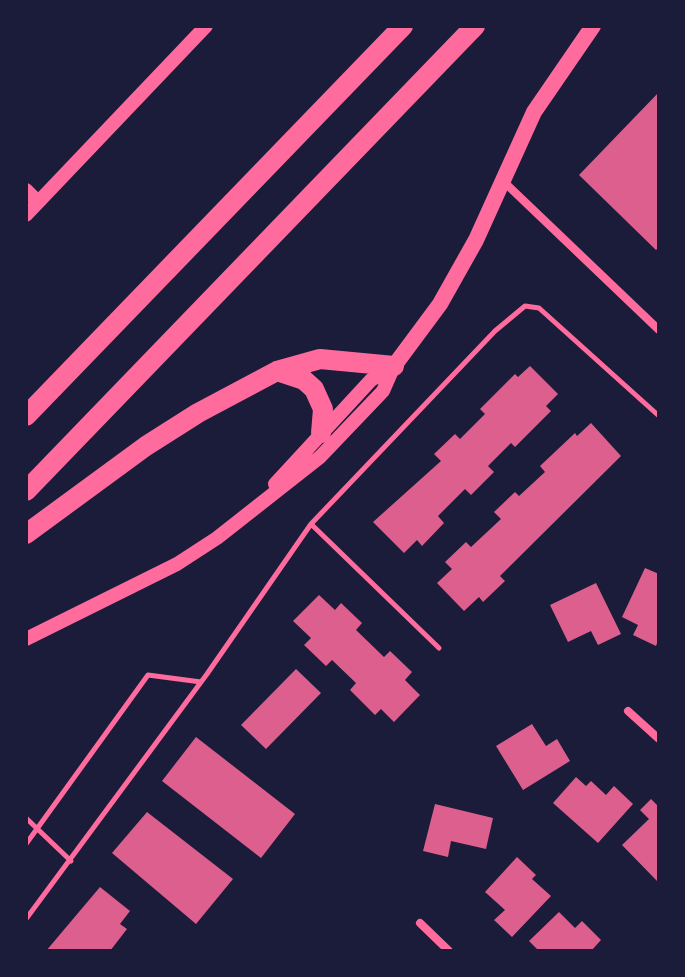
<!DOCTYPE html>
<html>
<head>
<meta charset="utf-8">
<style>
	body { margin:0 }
	#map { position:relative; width:685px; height:977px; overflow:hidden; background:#1b1b3a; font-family:"DM Sans",sans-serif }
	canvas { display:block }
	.frame { position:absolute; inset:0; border:28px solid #1b1b3a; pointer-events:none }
</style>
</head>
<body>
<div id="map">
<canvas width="685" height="977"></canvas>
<div class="frame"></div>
</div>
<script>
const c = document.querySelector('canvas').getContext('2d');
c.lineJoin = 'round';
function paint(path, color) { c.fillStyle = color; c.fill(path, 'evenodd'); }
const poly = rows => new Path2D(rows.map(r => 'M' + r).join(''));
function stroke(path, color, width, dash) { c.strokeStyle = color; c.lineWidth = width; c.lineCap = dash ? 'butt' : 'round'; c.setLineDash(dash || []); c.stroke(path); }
paint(poly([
	[659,92,659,247,656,250,579,175],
	[530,366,558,394,546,406,551,411,515,447,511,443,488,466,494,472,471,495,465,489,438,516,444,523,422,546,417,540,404,553,373,522,441,461,434,454,455,434,460,439,485,414,480,409,515,374,518,377],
	[591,423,621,456,500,576,505,581,483,602,479,597,464,611,437,583,452,569,445,562,466,542,471,547,501,519,494,512,515,492,519,496,545,472,540,466,575,433,577,436],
	[645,568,659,574,659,638,656,646,633,635,638,625,622,617],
	[596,583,621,634,598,645,591,631,568,642,550,605],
	[319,595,335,610,341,603,362,623,356,630,384,657,390,651,412,672,405,680,420,695,394,722,381,709,375,715,350,690,356,683,332,660,326,666,304,645,311,638,293,621],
	[296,669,321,693,266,749,241,725],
	[532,724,546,746,557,739,570,761,523,790,496,746],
	[196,737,295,814,261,858,162,781],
	[576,777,586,786,591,781,606,795,614,786,633,804,598,843,553,803],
	[651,799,659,807,657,881,622,845,649,819,640,810],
	[435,804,493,818,486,849,451,841,448,857,423,851],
	[147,812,233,879,196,924,112,853],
	[517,857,536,875,532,879,551,896,512,937,494,920,505,910,485,892],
	[100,887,130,911,120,924,127,929,110,951,46,951],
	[559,912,575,928,582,921,601,940,591,951,539,951,529,941]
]), '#dd5f8e');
stroke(poly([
	[311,524,439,648],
	[26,818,71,861],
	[26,844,148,675,201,682],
	[26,919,207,674,311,524,495,331,525,306,539,308,659,416]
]), '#ff6b9d', 5);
stroke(poly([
	[502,180,659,330],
	[628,711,659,739],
	[420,923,449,951]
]), '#ff6b9d', 8);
stroke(poly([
	[26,190,38,202],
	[26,215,206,26],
	[275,484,371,380,393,367],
	[26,639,177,564,217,538,320,457,383,391,394,366]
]), '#ff6b9d', 14);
stroke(poly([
	[394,366,440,304,476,240,534,112,593,26]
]), '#ff6b9d', 16);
stroke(poly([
	[277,371,304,380,314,389,323,409,321,433],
	[26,416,403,26],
	[26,491,475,26],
	[26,534,146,446,198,413,277,371,320,359,394,366]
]), '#ff6b9d', 20);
</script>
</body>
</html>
